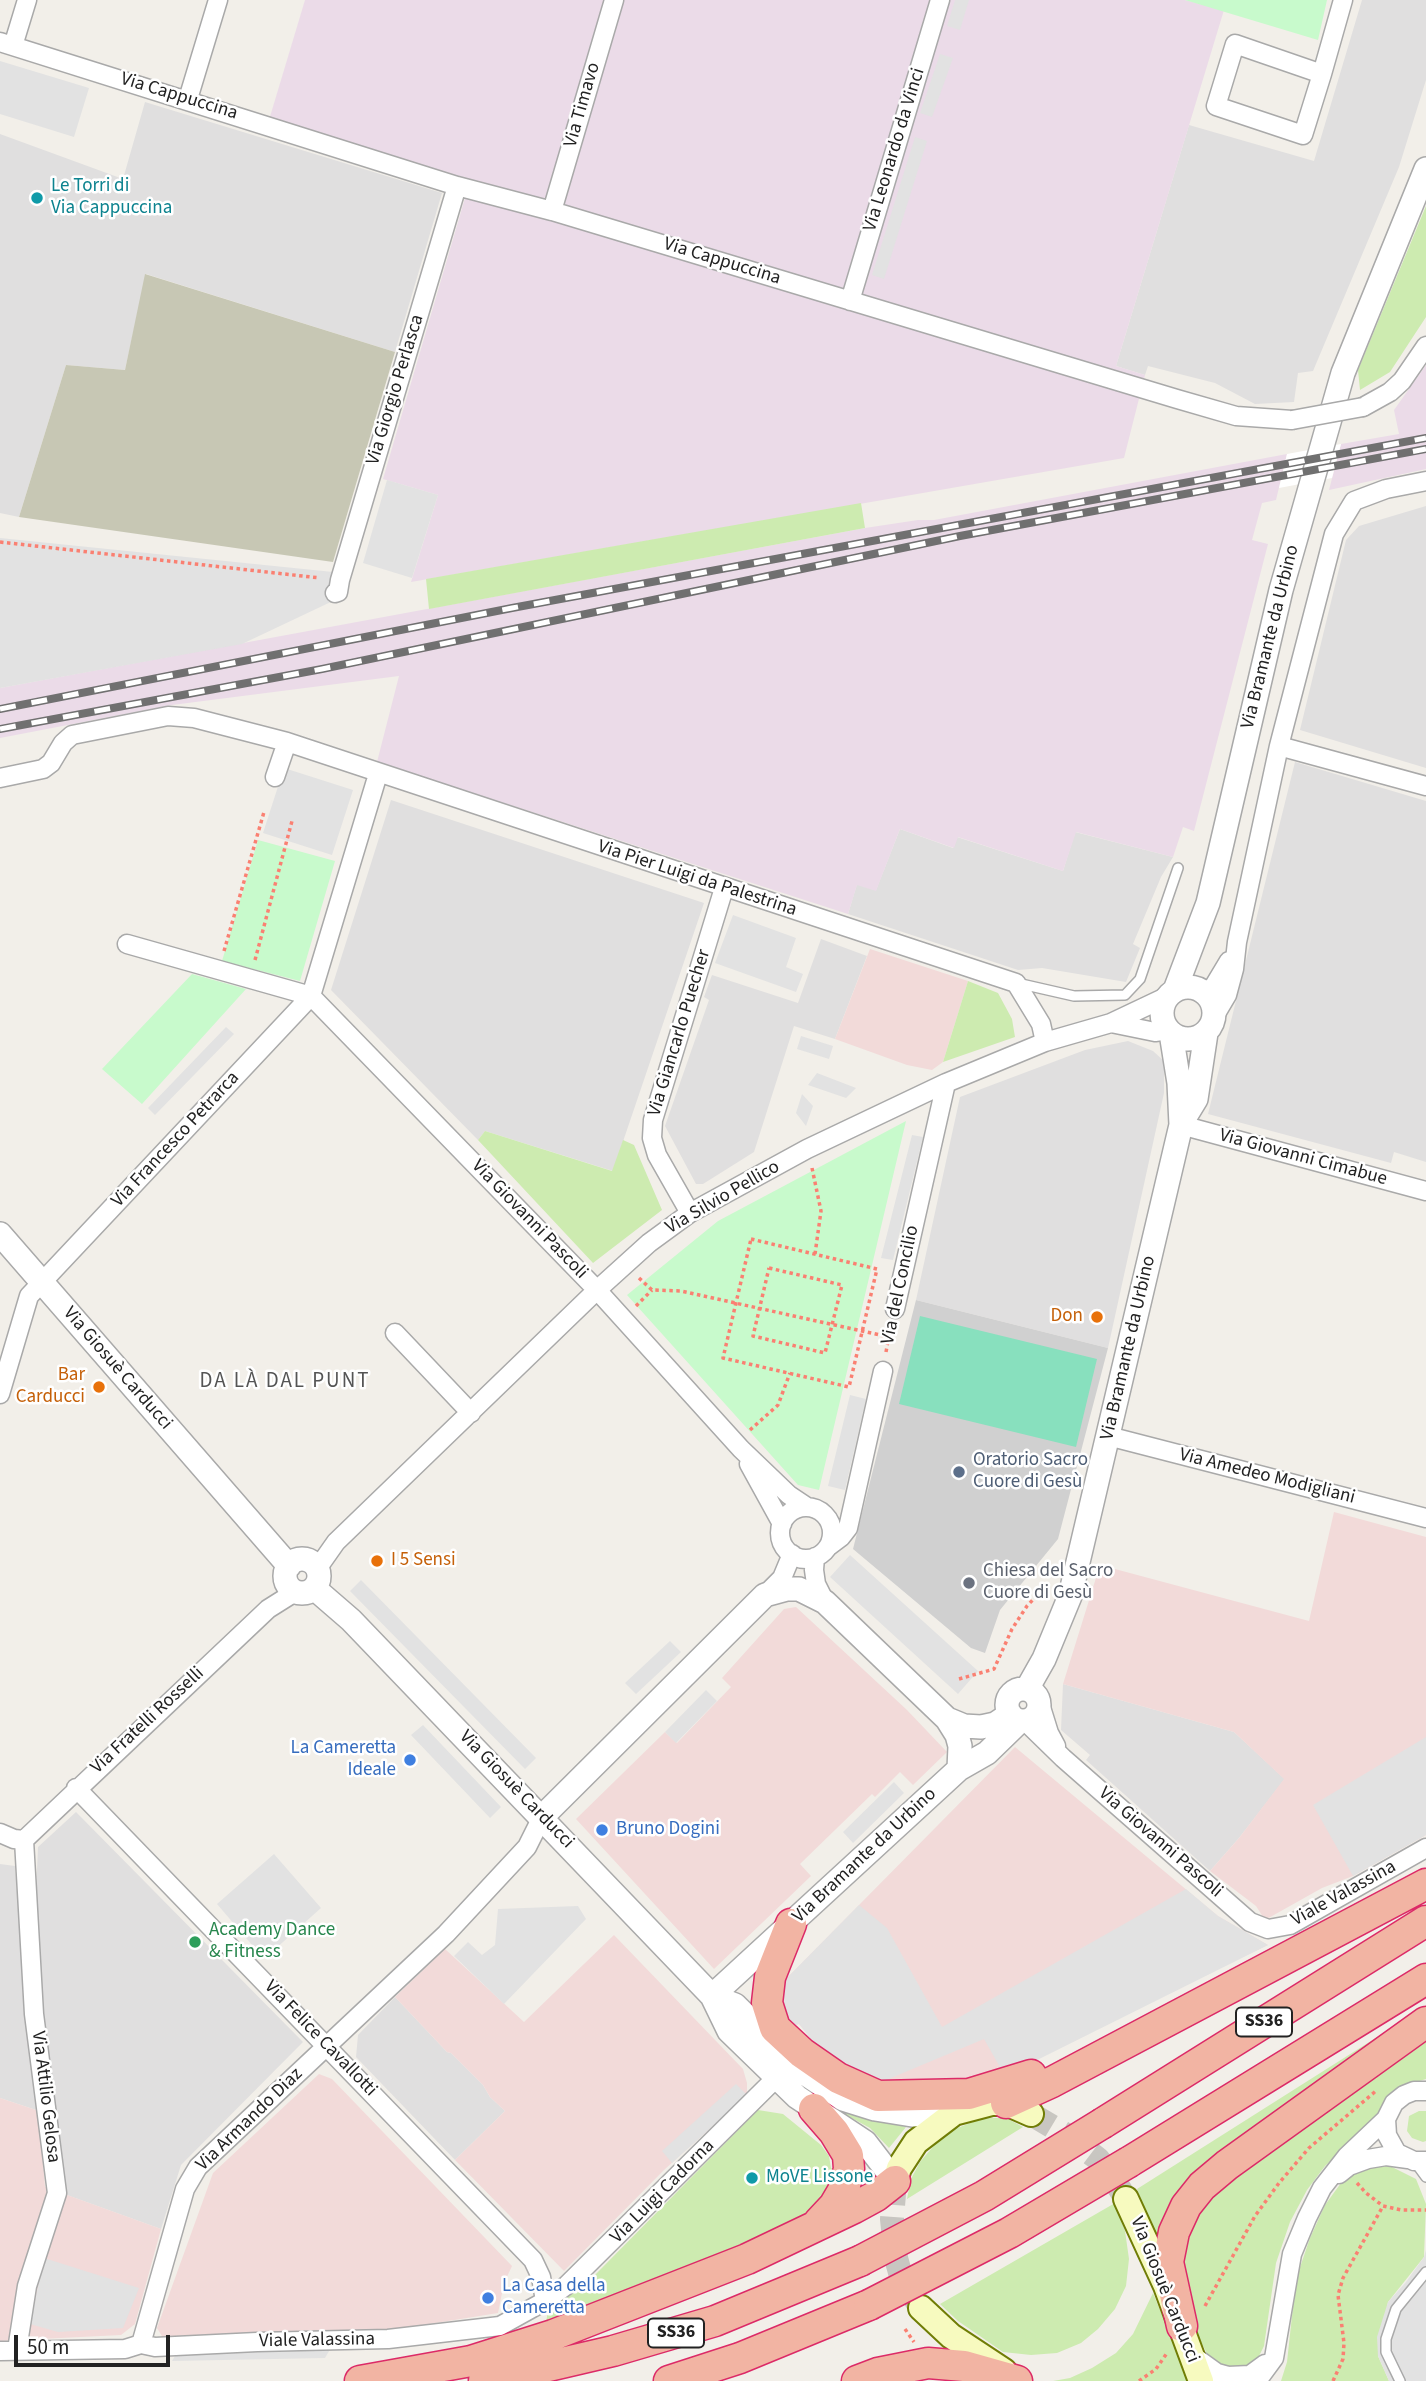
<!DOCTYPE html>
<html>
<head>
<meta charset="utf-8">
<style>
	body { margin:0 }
	#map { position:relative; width:1426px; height:2381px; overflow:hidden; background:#f2efe9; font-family:"Source Sans 3",sans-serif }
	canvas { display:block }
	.scale { position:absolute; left:14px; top:2335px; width:156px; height:32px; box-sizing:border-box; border:4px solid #222; border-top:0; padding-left:9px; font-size:21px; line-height:24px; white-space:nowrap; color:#222; -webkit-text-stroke:5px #fff; paint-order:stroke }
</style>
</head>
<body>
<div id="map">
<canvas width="1426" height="2381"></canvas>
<div class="scale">50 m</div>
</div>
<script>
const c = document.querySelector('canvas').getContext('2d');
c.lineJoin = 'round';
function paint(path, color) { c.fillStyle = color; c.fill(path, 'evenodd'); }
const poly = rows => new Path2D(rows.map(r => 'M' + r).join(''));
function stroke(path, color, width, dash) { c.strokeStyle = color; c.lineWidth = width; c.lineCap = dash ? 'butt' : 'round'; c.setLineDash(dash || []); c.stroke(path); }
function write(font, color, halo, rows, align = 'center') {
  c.font = font + ' "Source Sans 3",sans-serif'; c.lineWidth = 5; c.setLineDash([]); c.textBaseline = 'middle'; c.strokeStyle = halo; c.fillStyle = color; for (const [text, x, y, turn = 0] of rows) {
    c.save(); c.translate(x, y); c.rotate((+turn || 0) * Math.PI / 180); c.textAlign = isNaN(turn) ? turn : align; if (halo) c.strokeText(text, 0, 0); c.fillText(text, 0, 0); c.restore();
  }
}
paint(poly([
	[1362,0,1426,0,1426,80,1399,167,1313,371,1298,373,1294,402,1255,404,1215,383,1148,366,1145,375,1116,366,1189,125,1314,161],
	[145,102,442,193,395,352,146,274,125,370,66,365,19,517,0,513,0,134,123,179],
	[1426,506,1426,768,1300,730,1346,540,1359,526],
	[1295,762,1426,801,1426,1162,1394,1152,1391,1163,1208,1114],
	[391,800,704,903,613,1171,485,1131,478,1140,331,990],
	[900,829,953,848,957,837,1063,871,1075,832,1173,857,1161,877,1133,944,1140,948,1126,982,1042,968,1018,970,848,914,857,884,876,890],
	[821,939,867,956,835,1039,794,1026,754,1152,703,1184,696,1184,665,1126,709,1000,704,997,712,975,798,1003],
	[1128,1041,1153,1051,1164,1061,1164,1093,1108,1348,916,1300,960,1097,1085,1050],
	[1063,1684,1234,1732,1285,1779,1239,1838,1210,1871,1086,1760,1090,1755,1061,1730],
	[76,1812,303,2042,181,2165,161,2229,64,2194,36,1978,34,1935,38,1847],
	[0,1864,15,1866,28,2029,39,2111,0,2098],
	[395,1997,447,2052,451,2053,483,2085,490,2097,505,2111,455,2160,356,2057,358,2035]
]), '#e0dfdf');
paint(poly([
	[870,949,968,981,943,1062,932,1070,907,1065,835,1039],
	[1334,1512,1426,1537,1426,1835,1353,1876,1322,1888,1265,1920,1256,1906,1210,1871,1239,1838,1284,1779,1234,1732,1063,1684,1100,1565,1309,1621],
	[796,1607,907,1710,947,1752,913,1785,900,1772,875,1797,872,1794,800,1864,811,1876,714,1969,576,1819,665,1732,677,1743,731,1687,722,1678,784,1609],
	[1015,1747,1218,1916,1268,1945,945,2099,840,2074,799,2024,781,2029,783,1982],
	[614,1935,743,2069,747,2083,747,2095,664,2170,564,2271,455,2160,505,2111,490,2097,483,2085,451,2053,447,2052,395,1997,445,1949,524,2022],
	[319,2074,332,2079,512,2266,504,2283,498,2313,392,2330,165,2341,157,2328,213,2173],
	[0,2098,39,2111,45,2187,161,2229,135,2324,121,2335,0,2341]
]), '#f2dad9');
paint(poly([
	[305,0,1185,0,1224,10,1116,366,1145,375,1124,458,411,582,438,495,383,479,470,181,269,120],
	[1426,365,1426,469,1329,490,1341,444,1399,434,1394,410],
	[1287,454,1276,500,1262,503,1252,540,1268,544,1194,831,1183,827,1173,857,1076,832,1063,871,958,837,954,848,900,829,876,891,857,885,848,914,377,762,399,676,172,705,0,738,0,688,865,528,918,520,934,520]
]), '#ebdbe8');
paint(poly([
	[916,1300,1108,1348,1058,1539,1000,1610,985,1653,971,1648,853,1549]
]), '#d0d0d0');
paint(poly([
	[145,274,395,352,333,562,19,517,66,365,125,370]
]), '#c7c7b4');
paint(poly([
	[1426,206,1426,317,1390,372,1360,390,1358,370],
	[861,503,865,528,429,609,426,579],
	[968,981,998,993,1012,1019,1015,1037,943,1062],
	[485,1131,612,1171,623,1140,634,1145,662,1210,593,1263,478,1140],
	[1415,2013,1206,2170,1159,2247,1137,2189],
	[1426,2033,1426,2079,1397,2088,1388,2096,1372,2124,1325,2166,1307,2190,1290,2222,1276,2263,1264,2346,1258,2358,1245,2367,1227,2370,1209,2357,1196,2333,1178,2285,1188,2221,1203,2196],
	[828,2101,864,2117,906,2127,889,2148,870,2128,826,2104],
	[758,2110,783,2114,821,2145,829,2156,831,2168,838,2172,822,2204,805,2216,705,2262,546,2323,548,2310,593,2277],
	[1419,2111,1426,2111,1426,2141,1423,2142,1412,2138,1407,2131,1409,2116],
	[983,2118,1006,2118,1023,2127,907,2199,911,2179,920,2162,937,2142,955,2129],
	[1372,2165,1390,2166,1416,2179,1426,2204,1424,2257,1388,2302,1378,2356,1389,2381,1281,2381,1287,2362,1296,2279,1310,2238,1325,2205,1341,2183,1356,2168],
	[1115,2203,1125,2231,1129,2259,1126,2286,1115,2309,1098,2329,1081,2343,1057,2353,1031,2355,1003,2352,958,2321,940,2304],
	[1153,2293,1189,2381,1053,2381,1070,2378,1092,2368,1116,2353,1133,2334]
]), '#cdebb0');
paint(poly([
	[1185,0,1327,0,1318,40],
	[258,840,335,861,300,981,222,961],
	[192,974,246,989,142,1104,102,1069],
	[906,1121,819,1490,798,1485,627,1295,718,1221]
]), '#c8facc');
paint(poly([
	[920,1316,1097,1359,1076,1447,899,1404]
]), '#88e0be');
paint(poly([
	[955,0,969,0,960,30,947,26],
	[940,54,953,58,932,117,920,113],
	[0,61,89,88,74,137,0,114],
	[915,137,927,141,884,279,872,275],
	[387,480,438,495,412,578,363,563],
	[0,538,333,572,335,600,242,644,0,688],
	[284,768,353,790,332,855,263,833],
	[733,915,796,938,786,967,803,974,796,992,715,963],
	[226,1027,234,1034,155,1115,148,1108],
	[801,1036,833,1046,829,1059,797,1049],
	[817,1073,856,1088,846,1098,808,1085],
	[802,1094,813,1106,806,1126,796,1113],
	[912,1135,923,1137,893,1260,881,1258],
	[850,1395,866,1399,845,1490,828,1486],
	[850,1555,978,1671,958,1694,830,1577],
	[361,1580,536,1758,525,1769,350,1591],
	[670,1641,681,1652,636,1694,625,1683],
	[706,1690,717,1701,676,1743,665,1732],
	[423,1725,501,1807,490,1818,411,1735],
	[1426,1737,1426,1835,1353,1876,1313,1805],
	[894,1782,904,1793,853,1843,843,1832],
	[274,1854,321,1908,264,1959,217,1904],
	[1186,1889,1218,1916,1268,1945,1005,2076,984,2039,879,2083,840,2074,799,2024,781,2029,775,2022,783,1982,859,1905,887,1928,942,2027],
	[578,1906,586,1919,504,2004,454,1956,468,1942,482,1955,495,1945,498,1909],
	[736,2084,747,2095,672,2163,662,2151],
	[1426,2250,1426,2381,1389,2381,1378,2356,1377,2337,1388,2302,1406,2282,1424,2257],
	[44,2258,139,2288,123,2328,58,2332,30,2324],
	[332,2346,325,2358,172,2361,178,2351]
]), '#e2e2e2');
paint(poly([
	[1341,444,1332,478,1279,488,1287,454]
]), '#fff');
stroke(poly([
	[1031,2114,1068,2136,1098,2159,1113,2178,1126,2199],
	[895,2181,892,2219,896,2258,901,2276,917,2302]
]), '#c8c6c1', 24, [24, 12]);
const service = poly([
	[1017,983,1074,996,1125,995,1140,979,1178,868],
	[1415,2162,1426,2177],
	[1400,2381,1386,2352,1386,2339,1396,2309,1426,2272]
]);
const minor = poly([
	[0,42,457,186,552,211,1177,399,1236,416,1292,420],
	[13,46,27,0],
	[1322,74,1235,44,1216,106,1303,135,1322,74,1343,0],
	[188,99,218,0],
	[552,211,614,0],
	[850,301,940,0],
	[1363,407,1390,392,1402,381,1426,346],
	[335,593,338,592,340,580,457,186],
	[1279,746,1426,786],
	[275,777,287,742,1016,983,1041,1024,1045,1042],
	[0,778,43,769,51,763,63,743,72,735,168,716,194,718,287,742],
	[127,944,311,996,597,1290,741,1449,789,1495,807,1507],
	[1204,993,1214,986,1229,961],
	[1214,1017,1227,995,1234,969,1237,942,1279,746,1334,534,1354,501,1386,489,1426,481],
	[1111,1023,1155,1032,1168,1030],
	[1181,1125,1426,1191],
	[690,1213,657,1155,652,1138,653,1120,724,888],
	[895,1309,946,1083],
	[395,1333,471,1413],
	[0,1394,29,1296,311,996,378,774],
	[1108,1436,1426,1518],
	[749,1464,782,1524],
	'780 1533a26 26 0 1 1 52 0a26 26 0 1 1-52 0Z',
	[829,1546,841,1537,848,1528,883,1371],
	[815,1557,814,1570,816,1584,825,1602],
	[317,1569,336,1542,597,1290,649,1243,690,1213,807,1149,946,1083,1045,1042,1111,1023,1168,996],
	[765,1595,782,1578,792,1554],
	[1040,1704,1049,1733,1056,1746],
	[1025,1721,1063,1758,1250,1922,1268,1929,1290,1925,1426,1848],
	[76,1788,533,2260,541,2277,545,2301],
	[0,1833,14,1839,24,1840,268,1609,295,1592],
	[1426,2091,1414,2091,1404,2095,1394,2103,1386,2119,1387,2135,1397,2153,1414,2161,1426,2161],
	[1339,2174,1349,2166,1368,2159,1386,2156,1408,2159],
	[141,2344,185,2189,198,2167,446,1934,527,1847,542,1817],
	[17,2350,27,2286,57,2193,34,2014,24,1840],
	[0,2351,125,2349,141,2344,155,2347,257,2342,388,2339,500,2326,545,2301,567,2285,776,2078],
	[1192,2355,1217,2373,1228,2376,1250,2375,1265,2364],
	[1257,2381,1274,2358,1292,2254,1307,2218,1322,2188,1347,2156,1386,2119]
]);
const tertiary = poly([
	'1162 1013a26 26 0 1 1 52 0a26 26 0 1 1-52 0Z',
	[1175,990,1208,903,1281,590,1343,373,1426,169],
	[1182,1122,1196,1099,1206,1033],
	[0,1234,289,1566],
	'285 1576a17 17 0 1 1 34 0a17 17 0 1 1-34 0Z',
	[314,1588,351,1620,712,1996,729,2031,797,2097,865,2142,895,2181],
	'1007 1705a16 16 0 1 1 32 0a16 16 0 1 1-32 0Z',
	[1027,1689,1044,1659,1070,1596,1181,1125,1179,1083,1171,1033],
	[947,1719,964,1726,981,1727,995,1724,1010,1714],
	[542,1817,765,1595,787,1589,799,1589,825,1602,947,1719,957,1735,960,1746,959,1769],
	[712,1996,959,1769,987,1753,1020,1721],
	[712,1996,735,2005,804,2073,843,2099,875,2109,912,2115,954,2113]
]);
const secondary = poly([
	[895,2181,899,2168,916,2142,954,2113,992,2103,1006,2103,1031,2114],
	[1126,2199,1166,2286,1201,2381],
	[921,2308,951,2336,1004,2371]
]);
const trunk = poly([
	[791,1924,770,1977,767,2003,775,2028,802,2053,838,2078,878,2096,969,2094,1031,2075],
	[1006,2103,1052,2082,1426,1884],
	[814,2109,834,2132,848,2155,849,2169,844,2189,834,2206,819,2222],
	[1103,2123,1426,1921],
	[1129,2162,1426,1979],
	[1182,2326,1168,2262,1174,2232,1186,2206,1202,2186,1227,2165,1426,2022],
	[360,2381,471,2361,553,2335,747,2259,854,2208,876,2196,895,2181],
	[484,2381,613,2351,715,2321,860,2261],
	[669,2381,740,2358,869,2305],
	[857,2381,878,2373,928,2363,964,2366,1017,2381]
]);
stroke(service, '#a9a9a9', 12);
stroke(minor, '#a9a9a9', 21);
stroke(tertiary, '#a9a9a9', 26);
stroke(secondary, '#707d05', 28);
stroke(trunk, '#dc2a67', 33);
stroke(poly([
	[0,542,320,578],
	[224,951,264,812],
	[255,960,292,821],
	[812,1168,821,1211,815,1254],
	[751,1239,877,1269,849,1387,723,1358,751,1239],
	[769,1268,842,1285,825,1353,753,1336,769,1268],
	[639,1278,652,1290,681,1291,889,1337],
	[636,1306,652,1290],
	[886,1352,891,1325],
	[750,1430,778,1405,790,1373],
	[959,1679,994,1669,1012,1629,1027,1606,1043,1589,1049,1590],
	[1357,2183,1366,2193,1383,2206,1401,2210,1426,2210],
	[1205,2306,1255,2216,1279,2183,1309,2148,1377,2090],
	[905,2329,914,2342],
	[1139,2381,1156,2369,1167,2353],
	[1333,2381,1343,2359,1344,2343,1338,2295,1343,2278,1383,2206]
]), '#fa8072', 3.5, [3.5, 3.5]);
stroke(service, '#fff', 9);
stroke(minor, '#fff', 18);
stroke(tertiary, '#fff', 23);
stroke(secondary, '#f7fabf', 24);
stroke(trunk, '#f2b4a3', 30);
const rail = poly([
	[0,709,512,608,1426,438],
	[0,729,322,669,960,536,1426,449]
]);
stroke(rail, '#707070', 8);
stroke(rail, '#fff', 5, [16]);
const minorBridge = poly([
	[1292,420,1363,407]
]);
const trunkBridge = poly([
	[860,2261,984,2196,1103,2123],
	[869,2305,1009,2233,1129,2162]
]);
stroke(minorBridge, '#a9a9a9', 21, []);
stroke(trunkBridge, '#dc2a67', 33, []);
stroke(minorBridge, '#fff', 18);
stroke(trunkBridge, '#f2b4a3', 30);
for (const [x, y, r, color] of [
	[37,198,7,"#0f9aa8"],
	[1097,1317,7,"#e8710a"],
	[99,1387,7,"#e8710a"],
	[959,1472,7,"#5c6f8a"],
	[377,1561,7,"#e8710a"],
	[969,1583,7,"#6b7280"],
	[410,1760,7,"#3f7fe0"],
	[602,1830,7,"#3f7fe0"],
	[195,1942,7,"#2e9e5b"],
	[752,2178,7,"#0f9aa8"],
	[488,2298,7,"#3f7fe0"]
]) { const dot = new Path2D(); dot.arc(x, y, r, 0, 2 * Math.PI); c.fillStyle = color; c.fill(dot); stroke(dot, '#fff', 2.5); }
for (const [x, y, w] of [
	[1264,2022,56],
	[676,2333,56]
]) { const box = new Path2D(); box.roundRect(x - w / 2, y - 14.5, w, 29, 5); c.fillStyle = '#fff'; c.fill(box); stroke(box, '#222', 2); }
write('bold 18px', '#222', null, [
	["SS36",1264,2022],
	["SS36",676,2333]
]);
write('19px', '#222', '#fff', [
	["Via Cappuccina",179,97,17],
	["Via Timavo",583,105,-74],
	["Via Leonardo da Vinci",895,150,-73],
	["Via Cappuccina",722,262,17],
	["Via Giorgio Perlasca",396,390,-73],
	["Via Bramante da Urbino",1271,637,-76],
	["Via Pier Luigi da Palestrina",697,879,18],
	["Via Giancarlo Puecher",680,1033,-73],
	["Via Francesco Petrarca",176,1140,-47],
	["Via Giovanni Cimabue",1303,1158,15],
	["Via Silvio Pellico",723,1198,-30],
	["Via Giovanni Pascoli",529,1220,46],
	["Via del Concilio",901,1285,-78],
	["Via Bramante da Urbino",1129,1348,-77],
	["Via Giosuè Carducci",117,1369,49],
	["Via Amedeo Modigliani",1267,1477,14],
	["Via Fratelli Rosselli",148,1721,-43],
	["Via Giosuè Carducci",516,1790,46],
	["Via Giovanni Pascoli",1160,1843,41],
	["Via Bramante da Urbino",865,1856,-43],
	["Viale Valassina",1344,1894,-29],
	["Via Felice Cavallotti",320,2039,46],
	["Via Attilio Gelosa",45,2097,83],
	["Via Armando Diaz",250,2120,-44],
	["Via Luigi Cadorna",663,2192,-45],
	["Via Giosuè Carducci",1164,2290,68],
	["Viale Valassina",317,2341,-1]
]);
write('19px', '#0d838f', '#fff', [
	["Le Torri di",51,187],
	["Via Cappuccina",51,209],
	["MoVE Lissone",766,2178]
], 'left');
write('19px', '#c56008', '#fff', [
	["Don",1083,1317],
	["Bar",85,1376],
	["Carducci",85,1398],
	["I 5 Sensi",391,1561,"left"]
], 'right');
write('19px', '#4e5e75', '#fff', [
	["Oratorio Sacro",973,1461],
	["Cuore di Gesù",973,1483]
], 'left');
write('19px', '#5b616d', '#fff', [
	["Chiesa del Sacro",983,1572],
	["Cuore di Gesù",983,1594]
], 'left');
write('19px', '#366cbe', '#fff', [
	["La Cameretta",396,1749,"right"],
	["Ideale",396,1771,"right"],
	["Bruno Dogini",616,1830],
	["La Casa della",502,2287],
	["Cameretta",502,2309]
], 'left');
write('19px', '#27864d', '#fff', [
	["Academy Dance",209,1931],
	["& Fitness",209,1953]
], 'left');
c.letterSpacing = '2px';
write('21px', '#555', '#fff', [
	["DA LÀ DAL PUNT",285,1382]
]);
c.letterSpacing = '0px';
</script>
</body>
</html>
